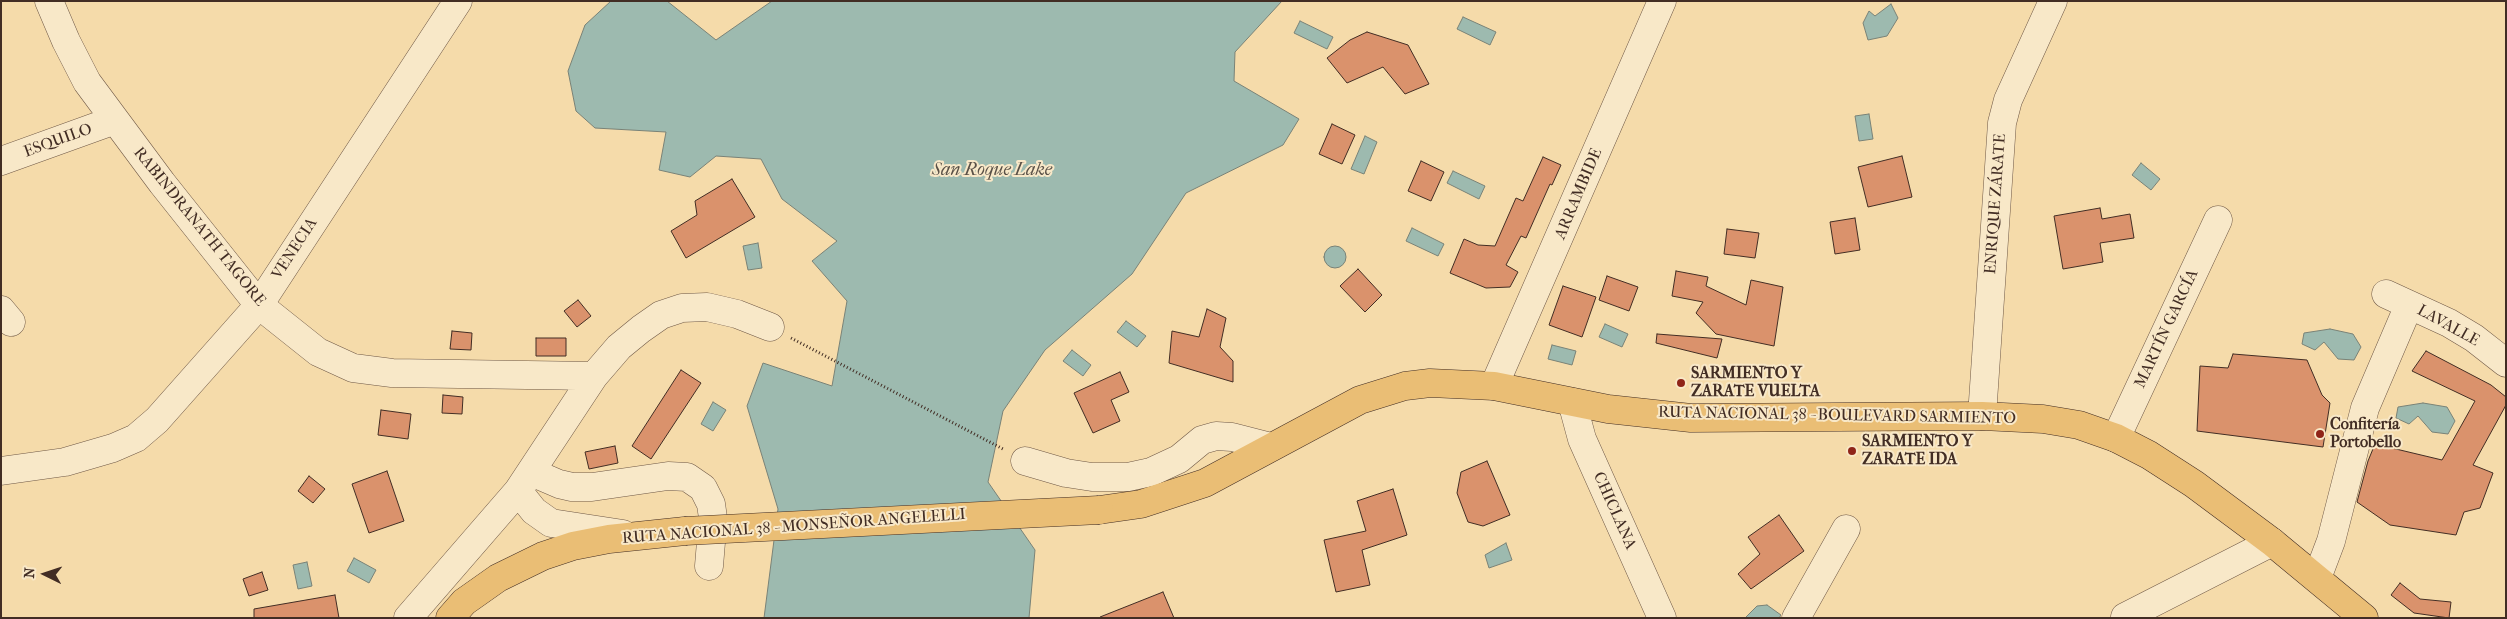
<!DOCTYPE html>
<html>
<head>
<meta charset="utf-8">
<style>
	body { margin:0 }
	#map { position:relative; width:2507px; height:619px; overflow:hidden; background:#f5dbaa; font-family:"IM FELL French Canon",serif }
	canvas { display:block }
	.frame { position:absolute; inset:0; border:2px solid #422d24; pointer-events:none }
	.north { position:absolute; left:20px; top:549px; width:50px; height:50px; -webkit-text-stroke:4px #f8e8c8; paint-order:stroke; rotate:274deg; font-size:14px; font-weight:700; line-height:20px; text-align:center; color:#422d24 }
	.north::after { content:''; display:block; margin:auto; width:18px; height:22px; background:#422d24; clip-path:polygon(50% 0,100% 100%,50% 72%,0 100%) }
</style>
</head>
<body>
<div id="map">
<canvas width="2507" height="619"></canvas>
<div class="frame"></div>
<div class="north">N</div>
</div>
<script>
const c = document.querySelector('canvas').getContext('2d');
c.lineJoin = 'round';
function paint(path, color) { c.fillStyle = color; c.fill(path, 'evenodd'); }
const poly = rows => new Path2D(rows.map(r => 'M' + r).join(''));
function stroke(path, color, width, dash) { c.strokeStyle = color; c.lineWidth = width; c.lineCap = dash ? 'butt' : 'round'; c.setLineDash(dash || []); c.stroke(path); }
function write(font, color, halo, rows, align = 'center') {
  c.font = font + ' "IM FELL French Canon",serif'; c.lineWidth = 4; c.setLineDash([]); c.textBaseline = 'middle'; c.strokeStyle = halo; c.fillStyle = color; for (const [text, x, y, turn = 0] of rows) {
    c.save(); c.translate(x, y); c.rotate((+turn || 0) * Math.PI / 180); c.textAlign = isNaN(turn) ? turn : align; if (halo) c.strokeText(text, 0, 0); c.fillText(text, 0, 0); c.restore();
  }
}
const water = poly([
	[611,1,667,1,716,40,772,1,1282,1,1235,52,1234,81,1299,119,1283,145,1186,193,1132,274,1045,350,1003,411,988,482,1035,550,1029,618,764,618,778,509,747,406,763,363,832,386,847,301,812,261,837,241,782,199,761,159,716,156,690,177,659,170,666,132,595,128,576,111,568,71,585,25,611,1],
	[1891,4,1898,18,1887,36,1868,40,1863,23,1869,11,1875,16,1891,4],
	[1463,17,1496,32,1490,45,1457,29,1463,17],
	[1300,21,1333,37,1327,49,1294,33,1300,21],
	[1869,114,1873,139,1859,141,1855,116,1869,114],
	[1365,136,1377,142,1364,174,1351,169,1365,136],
	[2141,163,2160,179,2151,190,2132,175,2141,163],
	[1453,171,1485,186,1479,199,1447,183,1453,171],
	[1412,228,1444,244,1438,256,1406,241,1412,228],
	[758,243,762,268,748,270,743,246,758,243],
	'1324 257a11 11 0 1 1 22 0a11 11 0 1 1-22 0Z',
	[1126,321,1146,336,1137,347,1117,332,1126,321],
	[1605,324,1628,334,1622,347,1599,337,1605,324],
	[2330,329,2353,334,2361,347,2354,360,2338,359,2324,342,2315,350,2302,344,2304,333,2330,329],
	[1552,345,1576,351,1572,365,1548,359,1552,345],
	[1072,350,1091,365,1083,376,1063,361,1072,350],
	[713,402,726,410,713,431,701,424,713,402],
	[2423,403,2447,407,2455,421,2448,434,2432,432,2418,416,2409,424,2396,418,2398,407,2423,403],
	[1506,543,1512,560,1489,568,1485,555,1506,543],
	[354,558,376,570,369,583,347,571,354,558],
	[307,562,312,586,298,589,293,565,307,562],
	[1767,605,1781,615,1779,618,1745,618,1757,606,1767,605]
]);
paint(water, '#9dbaaf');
stroke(water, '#798277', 1);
const building = poly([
	[1367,32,1408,45,1429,84,1405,94,1383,67,1347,83,1327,58,1350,40,1367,32],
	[1332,124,1355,135,1342,164,1319,154,1332,124],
	[1902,156,1912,197,1868,207,1858,167,1902,156],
	[1543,157,1561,165,1552,185,1550,184,1526,238,1521,236,1506,265,1518,272,1510,287,1486,288,1450,273,1464,239,1478,245,1495,246,1516,198,1523,201,1543,157],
	[1421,161,1444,172,1431,201,1408,191,1421,161],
	[732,179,755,217,686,258,671,231,697,215,695,201,732,179],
	[2100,208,2102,219,2130,214,2134,238,2100,243,2103,262,2063,269,2054,216,2100,208],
	[1855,218,1860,250,1835,254,1830,222,1855,218],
	[1727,229,1759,233,1755,258,1724,254,1727,229],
	[1358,269,1382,295,1365,312,1340,286,1358,269],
	[1676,271,1708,277,1706,286,1746,305,1751,280,1783,287,1774,346,1716,334,1696,313,1703,302,1672,296,1676,271],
	[1607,276,1638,287,1629,311,1599,300,1607,276],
	[1563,286,1596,297,1582,337,1549,325,1563,286],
	[578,300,591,316,577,327,564,311,578,300],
	[1207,309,1226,318,1220,347,1233,361,1233,382,1169,363,1172,331,1199,337,1207,309],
	[452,331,472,333,471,350,450,349,452,331],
	[1657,334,1722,339,1717,358,1656,343,1657,334],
	[536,338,566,338,566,356,536,356,536,338],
	[2426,351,2491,385,2506,397,2506,405,2473,465,2493,473,2480,508,2464,512,2456,535,2390,525,2357,502,2368,461,2375,444,2442,460,2475,401,2412,371,2426,351],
	[2233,354,2307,360,2322,395,2330,403,2323,447,2197,431,2200,366,2228,368,2233,354],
	[681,370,701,383,651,459,632,446,681,370],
	[1120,372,1129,392,1111,400,1120,421,1093,433,1074,393,1120,372],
	[443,395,463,397,462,414,442,413,443,395],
	[381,410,411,414,408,439,378,435,381,410],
	[615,446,618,463,589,469,585,452,615,446],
	[1487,461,1510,515,1483,526,1468,522,1457,493,1461,472,1487,461],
	[387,471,404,521,369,533,352,484,387,471],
	[309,476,325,489,313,503,298,491,309,476],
	[1393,489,1407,535,1362,550,1370,585,1336,592,1324,540,1366,531,1357,501,1393,489],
	[1779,515,1804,551,1751,589,1738,574,1760,554,1748,537,1779,515],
	[262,572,268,590,249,596,243,579,262,572],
	[2400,583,2420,599,2451,602,2449,618,2414,613,2391,595,2400,583],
	[1163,592,1174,618,1100,618,1100,617,1163,592],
	[335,595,339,618,254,618,254,609,335,595]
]);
paint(building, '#da926c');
stroke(building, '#422d24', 1);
const minor = poly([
	[49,1,66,41,87,82,162,183,259,305,318,352,353,368,392,373,594,376],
	[1,161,115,120],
	[2386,294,2449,323,2474,338,2506,363],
	[1,310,11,322],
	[1494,386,1662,1],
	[1572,402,1582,439,1662,618],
	[1982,416,2002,123,2008,100,2053,1],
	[2116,438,2218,220],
	[1025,461,1066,473,1092,477,1128,477,1151,472,1179,459,1202,440,1216,436,1232,437,1271,447],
	[1,471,65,462,113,448,136,438,157,420,259,305,458,1],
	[531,472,559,484,572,487,592,487,668,476,687,477,703,488,711,504,713,518,709,566],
	[518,491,534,511,551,523,623,534],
	[2317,578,2331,541,2365,408,2409,305],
	[2125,617,2272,542],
	[408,618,518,491,594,376,619,347,641,329,661,315,682,308,707,307,737,314,770,327],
	[1796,618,1846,529]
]);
const major = poly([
	[1099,510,1141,504,1205,483,1360,400,1405,386,1430,383,1494,386,1608,409,1691,418,1982,416,2043,419,2079,425,2116,438,2149,455,2194,484,2272,542,2364,618],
	[450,618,464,602,498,578,543,556,573,546,609,539,685,531]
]);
stroke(minor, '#6f5846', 29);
stroke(major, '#422d24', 29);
stroke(poly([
	[791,338,1005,450]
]), '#422d24', 3, [1, 2.5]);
stroke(minor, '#f8e8c8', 28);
stroke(major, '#eabe75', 28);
const majorBridge = poly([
	[685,531,1099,510]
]);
stroke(majorBridge, '#422d24', 29, []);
stroke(majorBridge, '#eabe75', 28);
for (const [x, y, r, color] of [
	[1681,383,5,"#8f2418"],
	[2320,434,5,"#8f2418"],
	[1852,451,5,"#8f2418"]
]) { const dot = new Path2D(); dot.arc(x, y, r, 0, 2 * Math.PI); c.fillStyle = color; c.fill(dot); stroke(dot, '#f8e8c8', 2); }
write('16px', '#422d24', '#f8e8c8', [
	["ESQUILO",58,141,-20],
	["ARRAMBIDE",1579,194,-67],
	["ENRIQUE ZÁRATE",1996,204,-86],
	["RABINDRANATH TAGORE",199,227,51],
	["VENECIA",295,249,-57],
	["LAVALLE",2448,326,29],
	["MARTÍN GARCÍA",2167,329,-65],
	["RUTA NACIONAL 38 - BOULEVARD SARMIENTO",1837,416,1],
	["CHICLANA",1614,511,66],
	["RUTA NACIONAL 38 - MONSEÑOR ANGELELLI",794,527,-4]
]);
write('bold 16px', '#422d24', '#f8e8c8', [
	["SARMIENTO Y",1691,374],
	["ZARATE VUELTA",1691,392],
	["Confitería",2330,425],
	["Portobello",2330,443],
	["SARMIENTO Y",1862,442],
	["ZARATE IDA",1862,460]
], 'left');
write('italic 18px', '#595047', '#f8e8c8', [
	["San Roque Lake",992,171]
]);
</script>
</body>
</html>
